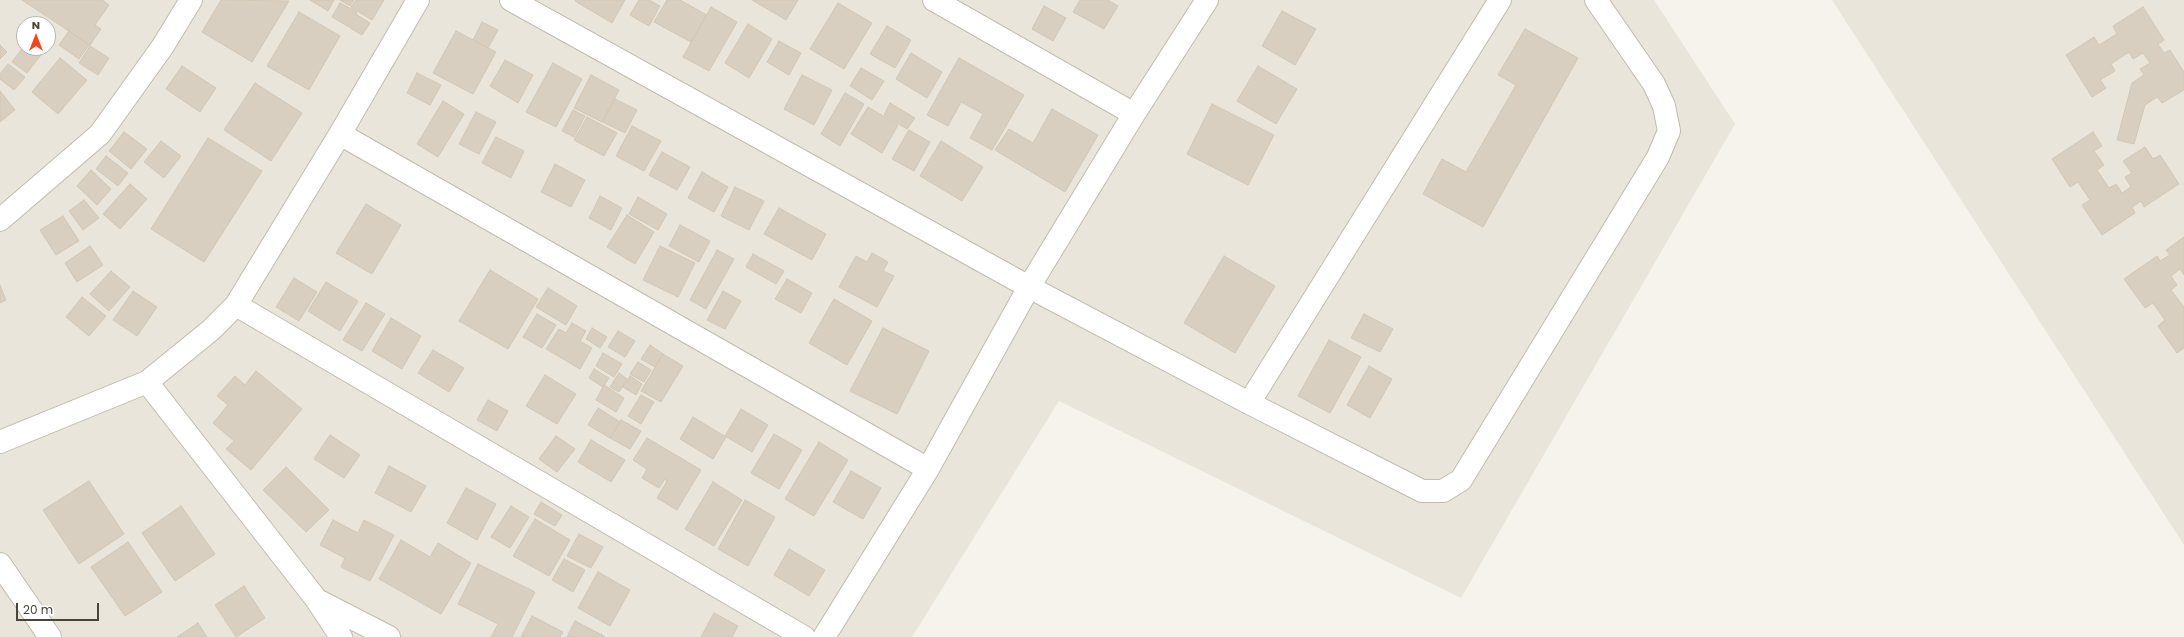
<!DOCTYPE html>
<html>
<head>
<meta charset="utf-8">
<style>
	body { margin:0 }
	#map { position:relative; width:2184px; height:637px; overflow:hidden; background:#f6f3ec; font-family:Poppins,sans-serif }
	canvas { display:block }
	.north { position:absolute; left:16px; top:16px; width:40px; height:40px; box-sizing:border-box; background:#fff; border:1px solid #b7b4b0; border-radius:50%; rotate:0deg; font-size:11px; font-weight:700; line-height:16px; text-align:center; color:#4b4439 }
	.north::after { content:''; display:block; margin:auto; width:14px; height:18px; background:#fc3f1d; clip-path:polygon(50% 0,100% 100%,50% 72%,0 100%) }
	.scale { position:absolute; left:16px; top:603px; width:83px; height:18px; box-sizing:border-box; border:2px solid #4b4439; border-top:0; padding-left:5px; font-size:12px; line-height:14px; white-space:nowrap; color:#4b4439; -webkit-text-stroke:3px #fff; paint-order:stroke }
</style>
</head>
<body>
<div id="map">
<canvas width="2184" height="637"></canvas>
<div class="north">N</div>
<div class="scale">20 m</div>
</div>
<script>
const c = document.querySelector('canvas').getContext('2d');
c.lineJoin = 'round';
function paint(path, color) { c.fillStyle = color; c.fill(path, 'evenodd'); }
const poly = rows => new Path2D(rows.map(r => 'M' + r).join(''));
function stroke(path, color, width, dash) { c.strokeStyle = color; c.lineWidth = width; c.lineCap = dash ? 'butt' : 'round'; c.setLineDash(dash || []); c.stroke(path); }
paint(poly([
	[0,0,1654,0,1735,124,1461,598,1059,401,912,637,0,637],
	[24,24,48,24,48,48,24,48],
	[1832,0,2184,0,2184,545]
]), '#eae5da');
const building = poly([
	[22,0,102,0,109,5,95,25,101,29,90,45,22,0],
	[221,0,289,1,252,62,202,32,221,0],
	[310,0,334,0,328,11,310,0],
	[340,0,354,0,350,6,340,0],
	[356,0,384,0,372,20,351,7,356,0],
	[576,0,625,0,612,23,575,1,576,0],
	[639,0,649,0,660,6,649,26,630,15,639,0],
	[667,0,680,0,707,15,691,42,654,22,667,0],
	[752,0,798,0,786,20,752,0],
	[1080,0,1108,0,1118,6,1104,29,1073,12,1080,0],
	[340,3,357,12,349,27,332,17,340,3],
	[838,3,872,23,844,69,810,49,838,3],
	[1044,6,1066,18,1053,41,1032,29,1044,6],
	[711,7,737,22,709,71,683,57,711,7],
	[2143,7,2164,40,2158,44,2164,53,2170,50,2184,72,2184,90,2162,103,2157,97,2145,105,2134,144,2117,140,2132,83,2144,75,2140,69,2150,63,2143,53,2133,59,2129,52,2111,64,2115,71,2100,80,2106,88,2092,97,2066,55,2094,37,2099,45,2117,34,2113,26,2143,7],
	[1282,11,1316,29,1295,65,1262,46,1282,11],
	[299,12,340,36,309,90,267,66,299,12],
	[357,15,370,23,362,35,350,28,357,15],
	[482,22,498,30,488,48,473,40,482,22],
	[748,24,772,39,749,78,725,63,748,24],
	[887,26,911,40,895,68,870,54,887,26],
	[1525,29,1578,58,1483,227,1423,194,1442,159,1466,172,1516,85,1498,75,1525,29],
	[69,31,89,45,79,59,59,45,69,31],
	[456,31,496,52,473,94,433,73,456,31],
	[779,41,801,53,789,75,767,62,779,41],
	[0,45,7,52,0,59,0,45],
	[24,46,24,48,32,48,41,55,27,73,12,62,24,46],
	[90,46,109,58,98,75,79,63,90,46],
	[911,53,942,72,927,98,896,79,911,53],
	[60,58,87,80,58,114,32,92,60,58],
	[959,58,1024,95,992,150,970,138,983,114,961,102,948,126,927,115,959,58],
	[505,60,533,75,518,103,490,86,505,60],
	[553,63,582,79,556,127,526,112,553,63],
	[8,64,25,77,14,90,0,79,0,74,8,64],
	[182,66,216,88,200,112,166,89,182,66],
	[1258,66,1297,89,1276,124,1237,101,1258,66],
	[861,68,884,81,872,100,850,86,861,68],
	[417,73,441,85,430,105,407,93,417,73],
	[591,75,619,90,602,122,574,108,591,75],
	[802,75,832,90,814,125,784,109,802,75],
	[255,83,302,113,271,161,224,130,255,83],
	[0,91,15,110,0,122,0,91],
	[845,93,864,104,840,146,821,134,845,93],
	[615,99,637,110,625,133,603,122,615,99],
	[443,101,464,114,438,157,417,144,443,101],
	[890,103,915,118,907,129,884,115,890,103],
	[1212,104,1274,135,1248,185,1187,154,1212,104],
	[868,107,898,125,882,153,851,134,868,107],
	[1052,109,1098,135,1065,192,995,150,1009,129,1033,143,1052,109],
	[573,110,585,116,574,137,562,131,573,110],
	[476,112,496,122,479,154,459,144,476,112],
	[587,117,617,133,604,156,574,140,587,117],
	[632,126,661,141,644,171,616,156,632,126],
	[909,130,930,142,914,171,892,159,909,130],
	[124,132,147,149,131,169,109,151,124,132],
	[2093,132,2102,146,2094,151,2104,165,2097,170,2109,188,2116,184,2122,193,2131,187,2125,177,2132,173,2123,161,2145,147,2153,159,2160,155,2179,184,2144,207,2141,201,2132,207,2135,213,2102,235,2082,205,2090,200,2078,182,2070,187,2052,159,2093,132],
	[496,137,524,151,511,178,482,163,496,137],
	[208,138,262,171,204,262,151,229,208,138],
	[161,141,181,156,164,178,144,162,161,141],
	[941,141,983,167,962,201,920,176,941,141],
	[662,152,690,167,677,190,649,175,662,152],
	[106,156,128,173,118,186,96,169,106,156],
	[555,164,585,180,571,207,541,192,555,164],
	[91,170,111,189,97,205,77,186,91,170],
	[702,172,728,187,714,212,688,198,702,172],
	[130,184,147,199,120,229,103,214,130,184],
	[735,187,764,201,749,230,721,216,735,187],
	[600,196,622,208,611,230,589,218,600,196],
	[638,197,667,214,658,230,629,214,638,197],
	[84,200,99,218,83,230,69,211,84,200],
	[366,204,401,225,372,274,336,253,366,204],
	[779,208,826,234,812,260,764,234,779,208],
	[627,215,654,232,635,264,607,247,627,215],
	[63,216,79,241,56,255,40,230,63,216],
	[680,225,710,241,699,262,669,246,680,225],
	[2184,237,2184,275,2180,269,2171,276,2177,285,2171,290,2184,307,2184,348,2177,353,2158,326,2165,320,2153,303,2145,308,2124,279,2157,256,2160,261,2170,255,2166,250,2184,237],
	[90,246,103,265,77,282,65,263,90,246],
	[660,246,695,263,678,297,643,280,660,246],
	[717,250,734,259,706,309,690,300,717,250],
	[872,253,888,262,883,271,894,276,877,307,839,287,856,256,867,262,872,253],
	[753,254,784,271,776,284,746,267,753,254],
	[1224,256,1275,286,1235,353,1184,323,1224,256],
	[490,270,538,299,508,349,459,321,490,270],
	[111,271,130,287,109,311,90,294,111,271],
	[294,278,317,292,299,321,276,307,294,278],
	[787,279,812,293,801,313,775,299,787,279],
	[326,282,358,301,340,331,308,311,326,282],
	[0,285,6,300,0,303,0,285],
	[548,288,577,306,566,325,536,307,548,288],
	[133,291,157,307,137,336,113,320,133,291],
	[723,291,741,301,725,329,707,320,723,291],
	[82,297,106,316,89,336,66,317,82,297],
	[834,299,872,321,847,365,809,343,834,299],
	[366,303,385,314,362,351,343,340,366,303],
	[537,314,556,325,542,348,523,337,537,314],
	[1364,314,1393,329,1380,352,1351,338,1364,314],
	[391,318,421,336,402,369,372,351,391,318],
	[572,323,586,331,580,341,592,348,580,369,546,349,559,329,566,333,572,323],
	[592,328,607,337,600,348,586,339,592,328],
	[883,328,929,351,897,414,850,391,883,328],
	[618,331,635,341,625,357,608,347,618,331],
	[1329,340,1361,357,1330,413,1298,396,1329,340],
	[650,345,663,354,655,367,641,359,650,345],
	[433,350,464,368,449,392,418,373,433,350],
	[603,353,622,364,614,377,596,366,603,353],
	[663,354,683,366,661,402,641,391,663,354],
	[638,362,651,370,644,382,630,374,638,362],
	[1369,366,1392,379,1370,418,1347,405,1369,366],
	[594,369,609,378,603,387,589,378,594,369],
	[256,371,302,409,251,470,226,449,234,441,213,423,228,405,217,396,235,376,245,385,256,371],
	[619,373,627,379,619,392,610,387,619,373],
	[545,375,576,394,557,424,526,406,545,375],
	[630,376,642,384,636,395,623,387,630,376],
	[604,385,624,398,616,412,596,400,604,385],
	[641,395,654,402,641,424,628,416,641,395],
	[488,400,508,411,497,431,477,420,488,400],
	[598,408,620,422,610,438,588,425,598,408],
	[741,409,768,425,752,452,725,436,741,409],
	[693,417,726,437,713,459,680,439,693,417],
	[621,420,641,431,630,449,610,438,621,420],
	[774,434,802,450,779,489,751,473,774,434],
	[330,435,360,455,344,478,314,459,330,435],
	[556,436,575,449,557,472,539,459,556,436],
	[647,438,701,470,677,510,657,498,667,481,665,479,659,488,642,478,647,469,633,460,647,438],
	[591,440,625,460,611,482,578,462,591,440],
	[819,442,848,460,814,516,785,499,819,442],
	[389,466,426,486,411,512,375,493,389,466],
	[286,467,329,510,306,532,263,490,286,467],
	[851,471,881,488,863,519,833,502,851,471],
	[89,481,124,534,79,564,43,510,89,481],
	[713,482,742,500,714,546,685,529,713,482],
	[466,488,496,504,477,540,447,523,466,488],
	[745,500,775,517,748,566,718,549,745,500],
	[541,502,562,515,555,526,534,514,541,502],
	[181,506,215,554,175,581,142,533,181,506],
	[511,506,529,517,510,548,491,537,511,506],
	[535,519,570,540,549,576,513,556,535,519],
	[333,520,358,533,364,520,394,535,370,581,341,567,345,558,320,545,333,520],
	[579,534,603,547,591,568,567,556,579,534],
	[401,540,430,557,438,543,471,563,441,614,379,579,401,540],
	[128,542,162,592,125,616,91,567,128,542],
	[789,549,825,570,809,596,774,575,789,549],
	[564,559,585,570,573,592,552,580,564,559],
	[478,564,535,592,512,637,491,637,498,624,458,604,478,564],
	[598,572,630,590,610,626,578,608,598,572],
	[244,586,265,618,236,637,215,605,244,586],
	[714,613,738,626,732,637,701,637,714,613],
	[532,616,563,632,560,637,521,637,532,616],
	[575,621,604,636,603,637,567,637,575,621],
	[198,623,207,637,177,637,198,623]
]);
paint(building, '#d8cfc1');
stroke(building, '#d3c7b4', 1);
const street = poly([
	[511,0,1029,287,1249,403,1422,491,1443,491,1461,480,1658,157,1669,131,1664,106,1654,84,1596,0],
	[934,0,1134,114],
	[340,134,928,469],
	[0,220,100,134,163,46,191,0],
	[236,305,804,637],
	[147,382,316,599,341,637],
	[1249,403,1500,0],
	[0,442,147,382,211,330,236,305,340,134,418,0],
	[0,564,50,637],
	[317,600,389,637],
	[824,637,928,469,1029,287,1134,114,1207,0]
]);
stroke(street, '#c2bbae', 24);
stroke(street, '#fff', 22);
</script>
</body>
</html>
